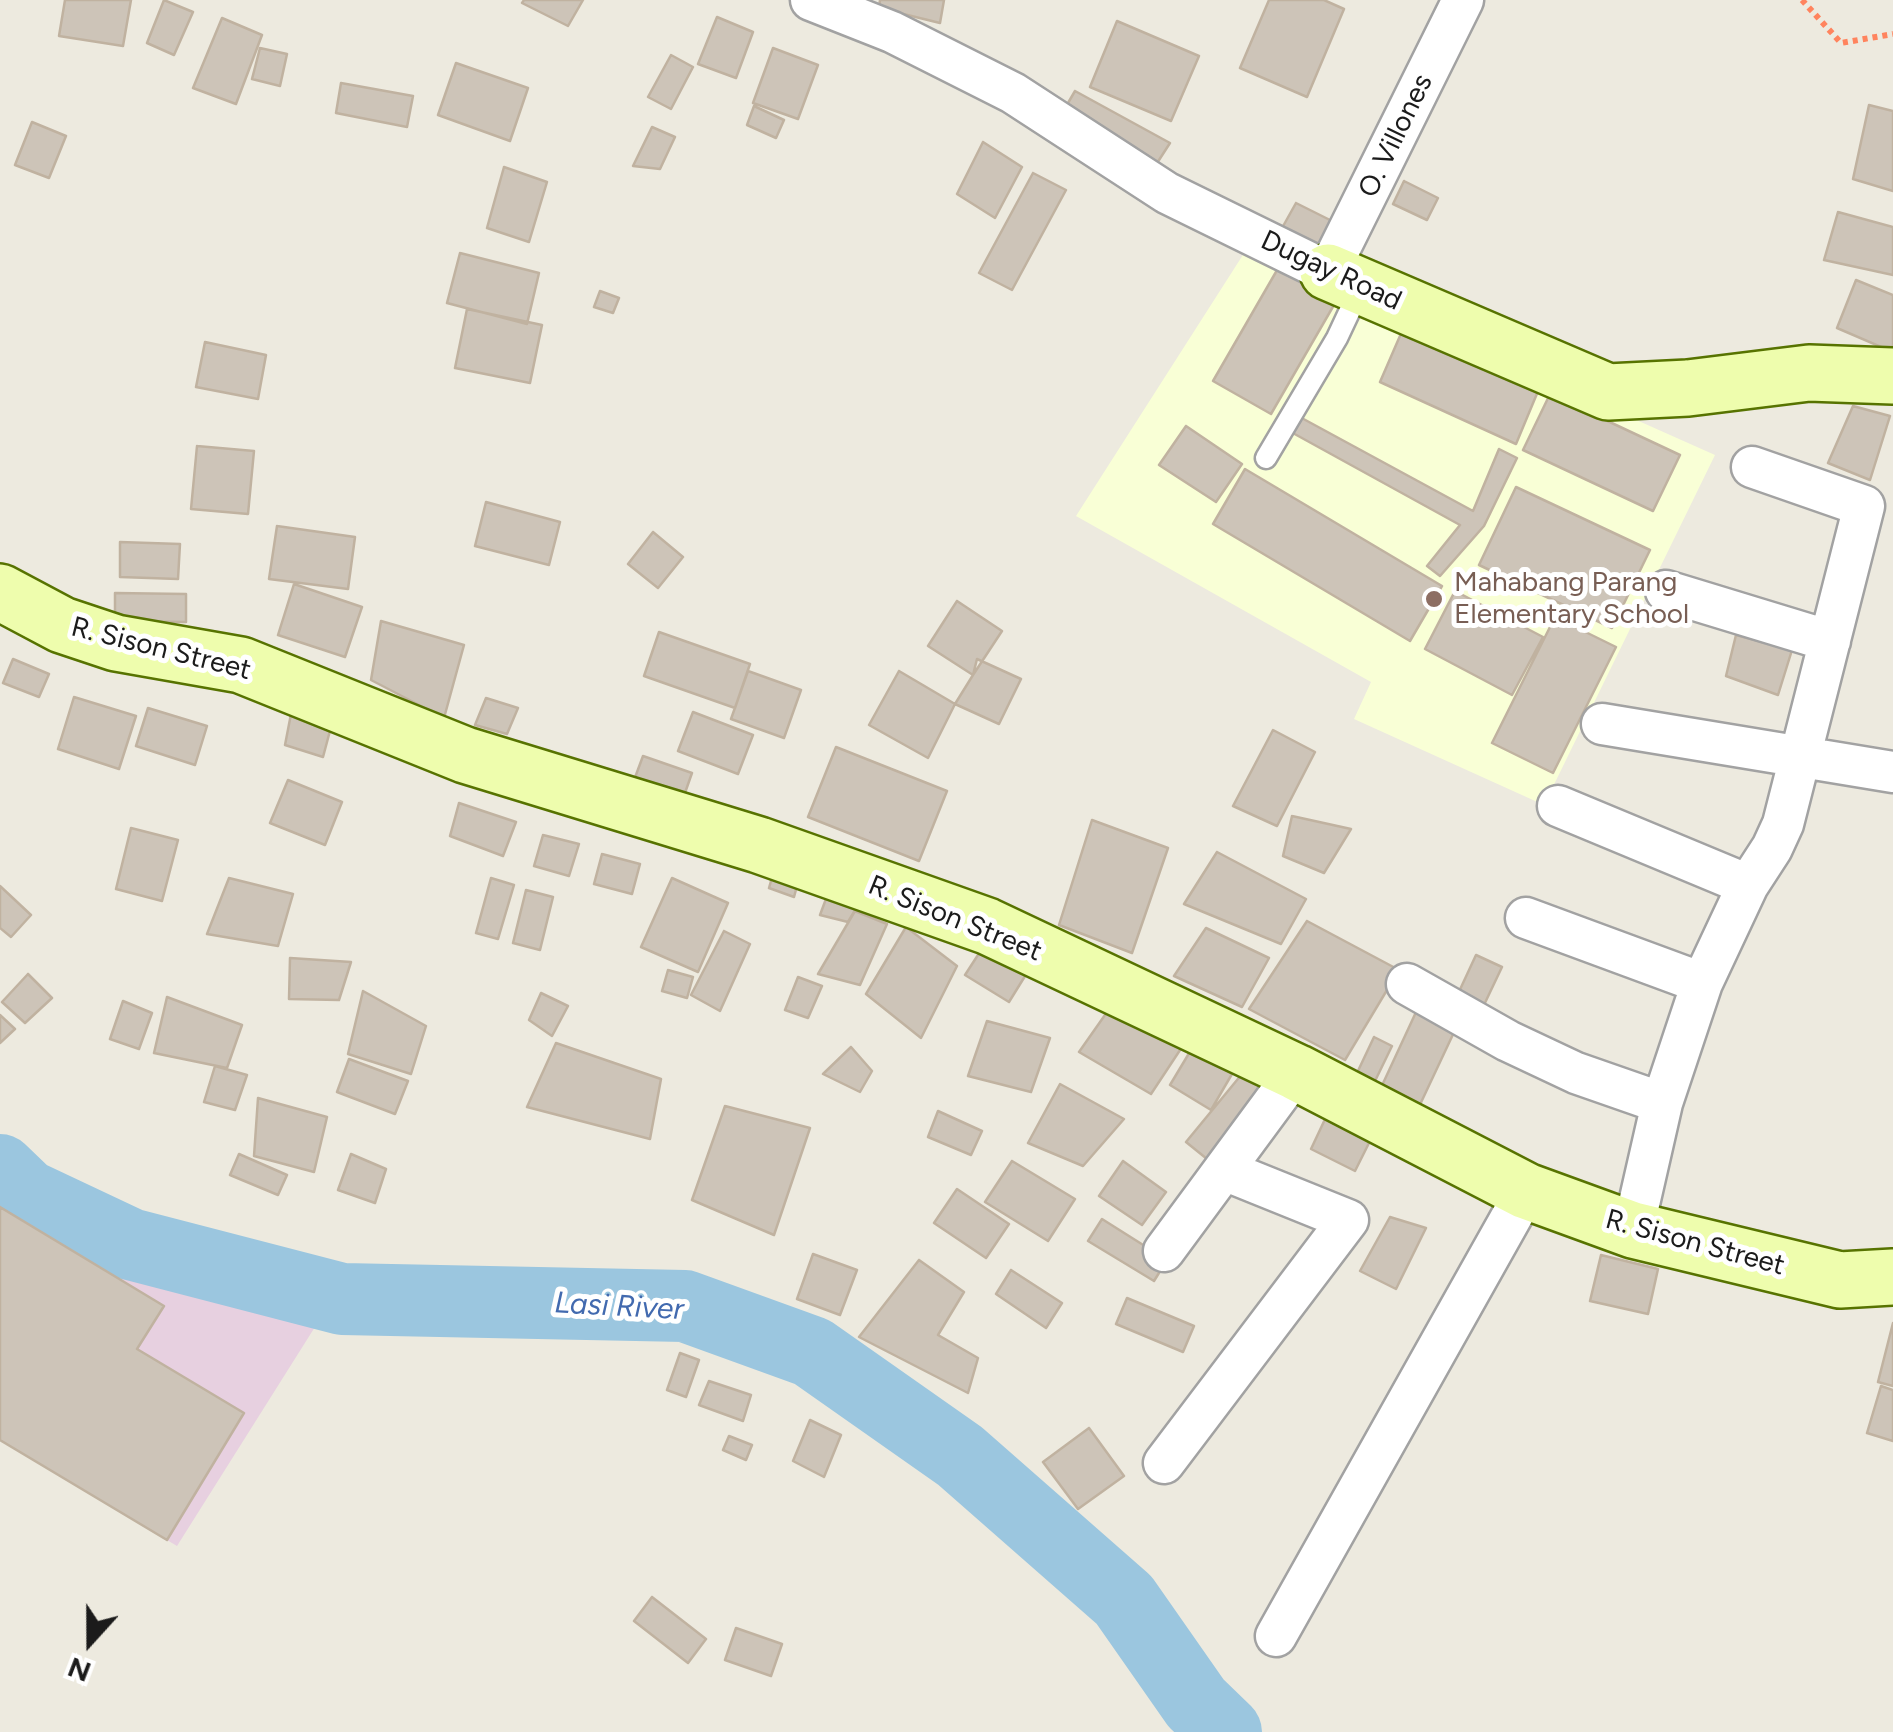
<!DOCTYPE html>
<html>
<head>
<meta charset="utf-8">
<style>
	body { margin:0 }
	#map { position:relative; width:1893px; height:1732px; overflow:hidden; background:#edeadf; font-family:Figtree,sans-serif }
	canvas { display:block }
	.north { position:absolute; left:40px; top:1592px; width:100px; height:100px; -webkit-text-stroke:8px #fff; paint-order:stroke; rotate:201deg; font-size:28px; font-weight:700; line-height:40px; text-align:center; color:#1b1b1b }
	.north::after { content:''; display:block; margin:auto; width:35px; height:45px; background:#1b1b1b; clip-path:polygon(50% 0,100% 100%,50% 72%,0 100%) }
</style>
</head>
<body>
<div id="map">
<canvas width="1893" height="1732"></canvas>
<div class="north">N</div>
</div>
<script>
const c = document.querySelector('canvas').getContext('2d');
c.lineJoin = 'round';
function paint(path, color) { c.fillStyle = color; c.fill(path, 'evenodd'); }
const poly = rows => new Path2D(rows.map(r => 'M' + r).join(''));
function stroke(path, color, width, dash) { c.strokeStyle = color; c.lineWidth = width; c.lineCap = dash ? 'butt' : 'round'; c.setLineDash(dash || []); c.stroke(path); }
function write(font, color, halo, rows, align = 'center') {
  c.font = font + ' Figtree,sans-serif'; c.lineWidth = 10; c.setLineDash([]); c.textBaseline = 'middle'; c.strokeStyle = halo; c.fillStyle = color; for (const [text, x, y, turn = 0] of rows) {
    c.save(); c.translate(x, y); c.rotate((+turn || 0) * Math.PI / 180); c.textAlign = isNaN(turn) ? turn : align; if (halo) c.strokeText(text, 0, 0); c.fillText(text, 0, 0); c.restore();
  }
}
paint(poly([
	[0,1198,75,1243,132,1267,320,1319,177,1546,0,1440]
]), '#e7d0e0');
paint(poly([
	[1248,247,1715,455,1544,805,1354,719,1371,682,1076,516]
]), '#f9ffd6');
stroke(poly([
	[0,1170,26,1195,130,1244,342,1299,685,1306,812,1352,960,1456,1124,1600,1196,1703,1226,1732]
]), '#9bc6df', 72);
const building = poly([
	[65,0,131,0,123,46,59,36,65,0],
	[164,0,193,12,174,55,147,43,164,0],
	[524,0,583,0,568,26,522,3,524,0],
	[880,0,944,0,940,23,879,8,880,0],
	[1269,0,1324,0,1344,9,1307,97,1240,68,1269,0],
	[717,17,753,32,736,78,698,64,717,17],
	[222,18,262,35,236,104,193,88,222,18],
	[1117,21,1199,56,1171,121,1090,87,1117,21],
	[260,48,287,54,280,86,252,79,260,48],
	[773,48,818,65,798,119,753,103,773,48],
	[671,55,693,67,671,109,648,97,671,55],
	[456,63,528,88,510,141,438,115,456,63],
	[341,83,413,96,407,127,336,113,341,83],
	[1075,91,1170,143,1150,174,1061,115,1075,91],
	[1869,105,1893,111,1893,191,1853,179,1869,105],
	[754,106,784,120,776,138,747,125,754,106],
	[32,122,66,136,49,178,15,165,32,122],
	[652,127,675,137,660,169,633,166,652,127],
	[983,142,1022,167,995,218,957,194,983,142],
	[504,167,547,182,529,242,487,228,504,167],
	[1033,173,1066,190,1012,290,979,273,1033,173],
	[1404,181,1438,198,1427,220,1393,204,1404,181],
	[1296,203,1334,222,1317,256,1277,237,1296,203],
	[1838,212,1893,227,1893,275,1824,260,1838,212],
	[460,253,539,273,527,324,447,303,460,253],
	[1280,265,1338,298,1271,414,1213,381,1280,265],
	[1856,280,1893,295,1893,352,1837,328,1856,280],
	[600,291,619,298,613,313,594,307,600,291],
	[467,309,542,325,530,383,455,368,467,309],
	[1406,322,1541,384,1516,444,1380,382,1406,322],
	[205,342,266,355,258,399,196,387,205,342],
	[1550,394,1680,455,1653,511,1523,450,1550,394],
	[1853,406,1890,416,1870,480,1828,463,1853,406],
	[1298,416,1473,511,1499,449,1517,458,1484,526,1440,576,1427,566,1460,525,1291,432,1298,416],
	[1186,426,1242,464,1216,502,1159,465,1186,426],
	[197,446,254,451,248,514,191,509,197,446],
	[1245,469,1442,586,1410,641,1213,524,1245,469],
	[1516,487,1650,550,1612,628,1479,565,1516,487],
	[486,502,560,522,549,565,475,546,486,502],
	[277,526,355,537,348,589,269,579,277,526],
	[653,532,683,557,658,588,628,564,653,532],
	[120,542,180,544,178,579,120,577,120,542],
	[294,584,362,607,345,657,278,635,294,584],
	[1455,591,1543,637,1512,695,1425,649,1455,591],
	[115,593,186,594,186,622,115,621,115,593],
	[957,601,1002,631,973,675,928,646,957,601],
	[1555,617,1616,647,1553,773,1492,743,1555,617],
	[381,621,464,645,444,718,371,680,381,621],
	[659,632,750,664,735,708,644,676,659,632],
	[1736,635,1792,650,1778,695,1726,676,1736,635],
	[13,659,49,674,39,697,3,683,13,659],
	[977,659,1021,679,999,724,955,704,973,675,977,659],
	[748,671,801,690,784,738,731,719,748,671],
	[899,671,955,704,928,758,869,725,899,671],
	[74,697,136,716,119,769,58,749,74,697],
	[486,698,518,708,507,734,475,725,486,698],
	[148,708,207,726,195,765,136,746,148,708],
	[693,712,753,735,738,774,678,751,693,712],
	[291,714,331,727,323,757,285,745,291,714],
	[1273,730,1315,752,1277,826,1233,806,1273,730],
	[836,747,947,791,919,861,808,817,836,747],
	[643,756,692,773,680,807,630,791,643,756],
	[288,780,342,802,325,845,270,823,288,780],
	[459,803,516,822,503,856,450,836,459,803],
	[1292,816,1351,829,1324,873,1283,856,1292,816],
	[1092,820,1168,848,1132,953,1059,925,1092,820],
	[131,828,178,840,162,901,116,889,131,828],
	[543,835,579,844,569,876,534,866,543,835],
	[1217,852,1306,899,1281,944,1184,904,1217,852],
	[602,854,640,864,632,894,594,884,602,854],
	[775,867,800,875,794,897,769,888,775,867],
	[229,878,293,894,278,946,207,934,229,878],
	[491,878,514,885,498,939,476,933,491,878],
	[672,878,728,903,698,972,641,947,672,878],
	[833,880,864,895,848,922,820,915,833,880],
	[0,886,31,915,11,937,0,928,0,886],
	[526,890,553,897,540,950,513,943,526,890],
	[855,911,887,924,860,985,818,974,855,911],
	[1307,921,1399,970,1345,1060,1249,1009,1307,921],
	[906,927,957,966,921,1038,866,994,906,927],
	[1206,928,1269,958,1242,1007,1174,976,1206,928],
	[724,931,750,944,720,1011,691,995,724,931],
	[987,941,1030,968,1009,1002,965,975,987,941],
	[1476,955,1502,967,1483,1007,1457,996,1476,955],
	[290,958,351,962,339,1000,289,999,290,958],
	[668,970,693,977,687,998,662,991,668,970],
	[28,974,52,998,25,1023,2,1002,28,974],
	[798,977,822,986,808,1018,785,1010,798,977],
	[363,991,426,1026,411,1074,348,1054,363,991],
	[541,993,568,1006,552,1036,529,1020,541,993],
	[1119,995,1186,1041,1151,1094,1079,1052,1119,995],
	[167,997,242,1025,227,1068,154,1053,167,997],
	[123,1001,152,1013,139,1049,110,1039,123,1001],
	[1417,1010,1456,1028,1417,1111,1379,1092,1417,1010],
	[0,1015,15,1029,0,1043,0,1015],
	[987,1021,1050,1038,1031,1092,968,1076,987,1021],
	[1374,1037,1392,1046,1375,1081,1357,1073,1374,1037],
	[556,1043,661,1079,650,1139,527,1107,556,1043],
	[851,1047,872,1071,860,1092,823,1074,851,1047],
	[1191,1050,1232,1074,1211,1110,1170,1085,1191,1050],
	[349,1059,408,1081,395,1114,337,1092,349,1059],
	[1251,1063,1276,1084,1212,1163,1186,1142,1251,1063],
	[215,1066,247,1075,235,1110,204,1102,215,1066],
	[1060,1084,1124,1119,1083,1166,1028,1143,1060,1084],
	[258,1098,327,1117,314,1172,254,1156,258,1098],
	[725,1106,810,1128,774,1235,692,1200,725,1106],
	[938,1111,982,1131,971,1155,928,1137,938,1111],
	[1327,1115,1372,1137,1355,1171,1311,1149,1327,1115],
	[239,1154,287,1175,278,1195,230,1175,239,1154],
	[351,1154,386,1169,375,1203,338,1190,351,1154],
	[1012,1161,1075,1199,1048,1241,985,1202,1012,1161],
	[1123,1161,1166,1192,1142,1225,1099,1196,1123,1161],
	[957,1189,1009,1224,986,1258,934,1223,957,1189],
	[0,1207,164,1306,137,1349,244,1413,167,1540,0,1440,0,1207],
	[1390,1217,1426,1228,1396,1289,1360,1271,1390,1217],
	[1102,1219,1167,1260,1154,1281,1088,1241,1102,1219],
	[813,1254,857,1270,840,1315,797,1299,813,1254],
	[1601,1255,1658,1269,1648,1314,1590,1301,1601,1255],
	[919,1260,964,1292,938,1335,978,1358,968,1393,859,1337,919,1260],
	[1011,1270,1062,1303,1046,1328,996,1294,1011,1270],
	[1127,1298,1194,1326,1183,1352,1116,1324,1127,1298],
	[1893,1323,1893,1386,1878,1382,1893,1323],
	[680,1353,699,1360,686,1397,667,1390,680,1353],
	[709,1381,751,1395,743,1421,699,1405,709,1381],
	[1881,1386,1893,1390,1893,1441,1867,1433,1881,1386],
	[810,1420,841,1435,824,1477,793,1461,810,1420],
	[1089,1428,1124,1476,1078,1509,1043,1462,1089,1428],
	[729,1436,752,1445,746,1460,723,1450,729,1436],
	[652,1597,706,1639,688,1663,634,1621,652,1597],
	[736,1628,782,1644,771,1676,725,1660,736,1628]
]);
paint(building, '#cdc4b8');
stroke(building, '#c0b2a0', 2.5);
const lane = poly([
	[1266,458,1337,338,1360,289]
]);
const street = poly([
	[811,0,892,32,1013,93,1167,193,1328,272,1463,0],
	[1666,591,1830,641],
	[1602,724,1893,772],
	[1558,806,1748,885],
	[1526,918,1702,983],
	[1407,984,1508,1041,1576,1073,1662,1103],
	[1633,1230,1662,1103,1702,983,1748,885,1772,848,1783,824,1864,506,1752,467],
	[1164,1251,1296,1072],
	[1164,1463,1348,1220,1224,1170],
	[1276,1636,1526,1191]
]);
const secondary = poly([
	[1328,272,1608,392,1688,388,1809,373,1893,376],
	[0,592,62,625,116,643,241,665,465,755,759,845,987,926,1296,1072,1526,1191,1633,1230,1840,1280,1893,1277]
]);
stroke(lane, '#a2a2a2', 25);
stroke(street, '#a2a2a2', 45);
stroke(secondary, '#577300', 60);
stroke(poly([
	[1802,0,1841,43,1893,34]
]), '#ff845e', 6, [5, 5]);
stroke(lane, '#fff', 20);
stroke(street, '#fff', 40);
stroke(secondary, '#eefdad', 55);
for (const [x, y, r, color] of [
	[1434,599,10,"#8d6e63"]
]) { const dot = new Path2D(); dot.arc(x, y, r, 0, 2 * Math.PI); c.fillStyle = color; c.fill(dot); stroke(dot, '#fff', 4); }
write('28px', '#1b1b1b', '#fff', [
	["O. Villones",1396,136,-64],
	["Dugay Road",1331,271,25],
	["R. Sison Street",161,649,14],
	["R. Sison Street",955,919,22],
	["R. Sison Street",1695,1243,15]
]);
write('28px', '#785e54', '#fff', [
	["Mahabang Parang",1454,583],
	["Elementary School",1454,615]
], 'left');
write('italic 30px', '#426aaf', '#fff', [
	["Lasi River",619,1307,3]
]);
</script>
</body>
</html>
